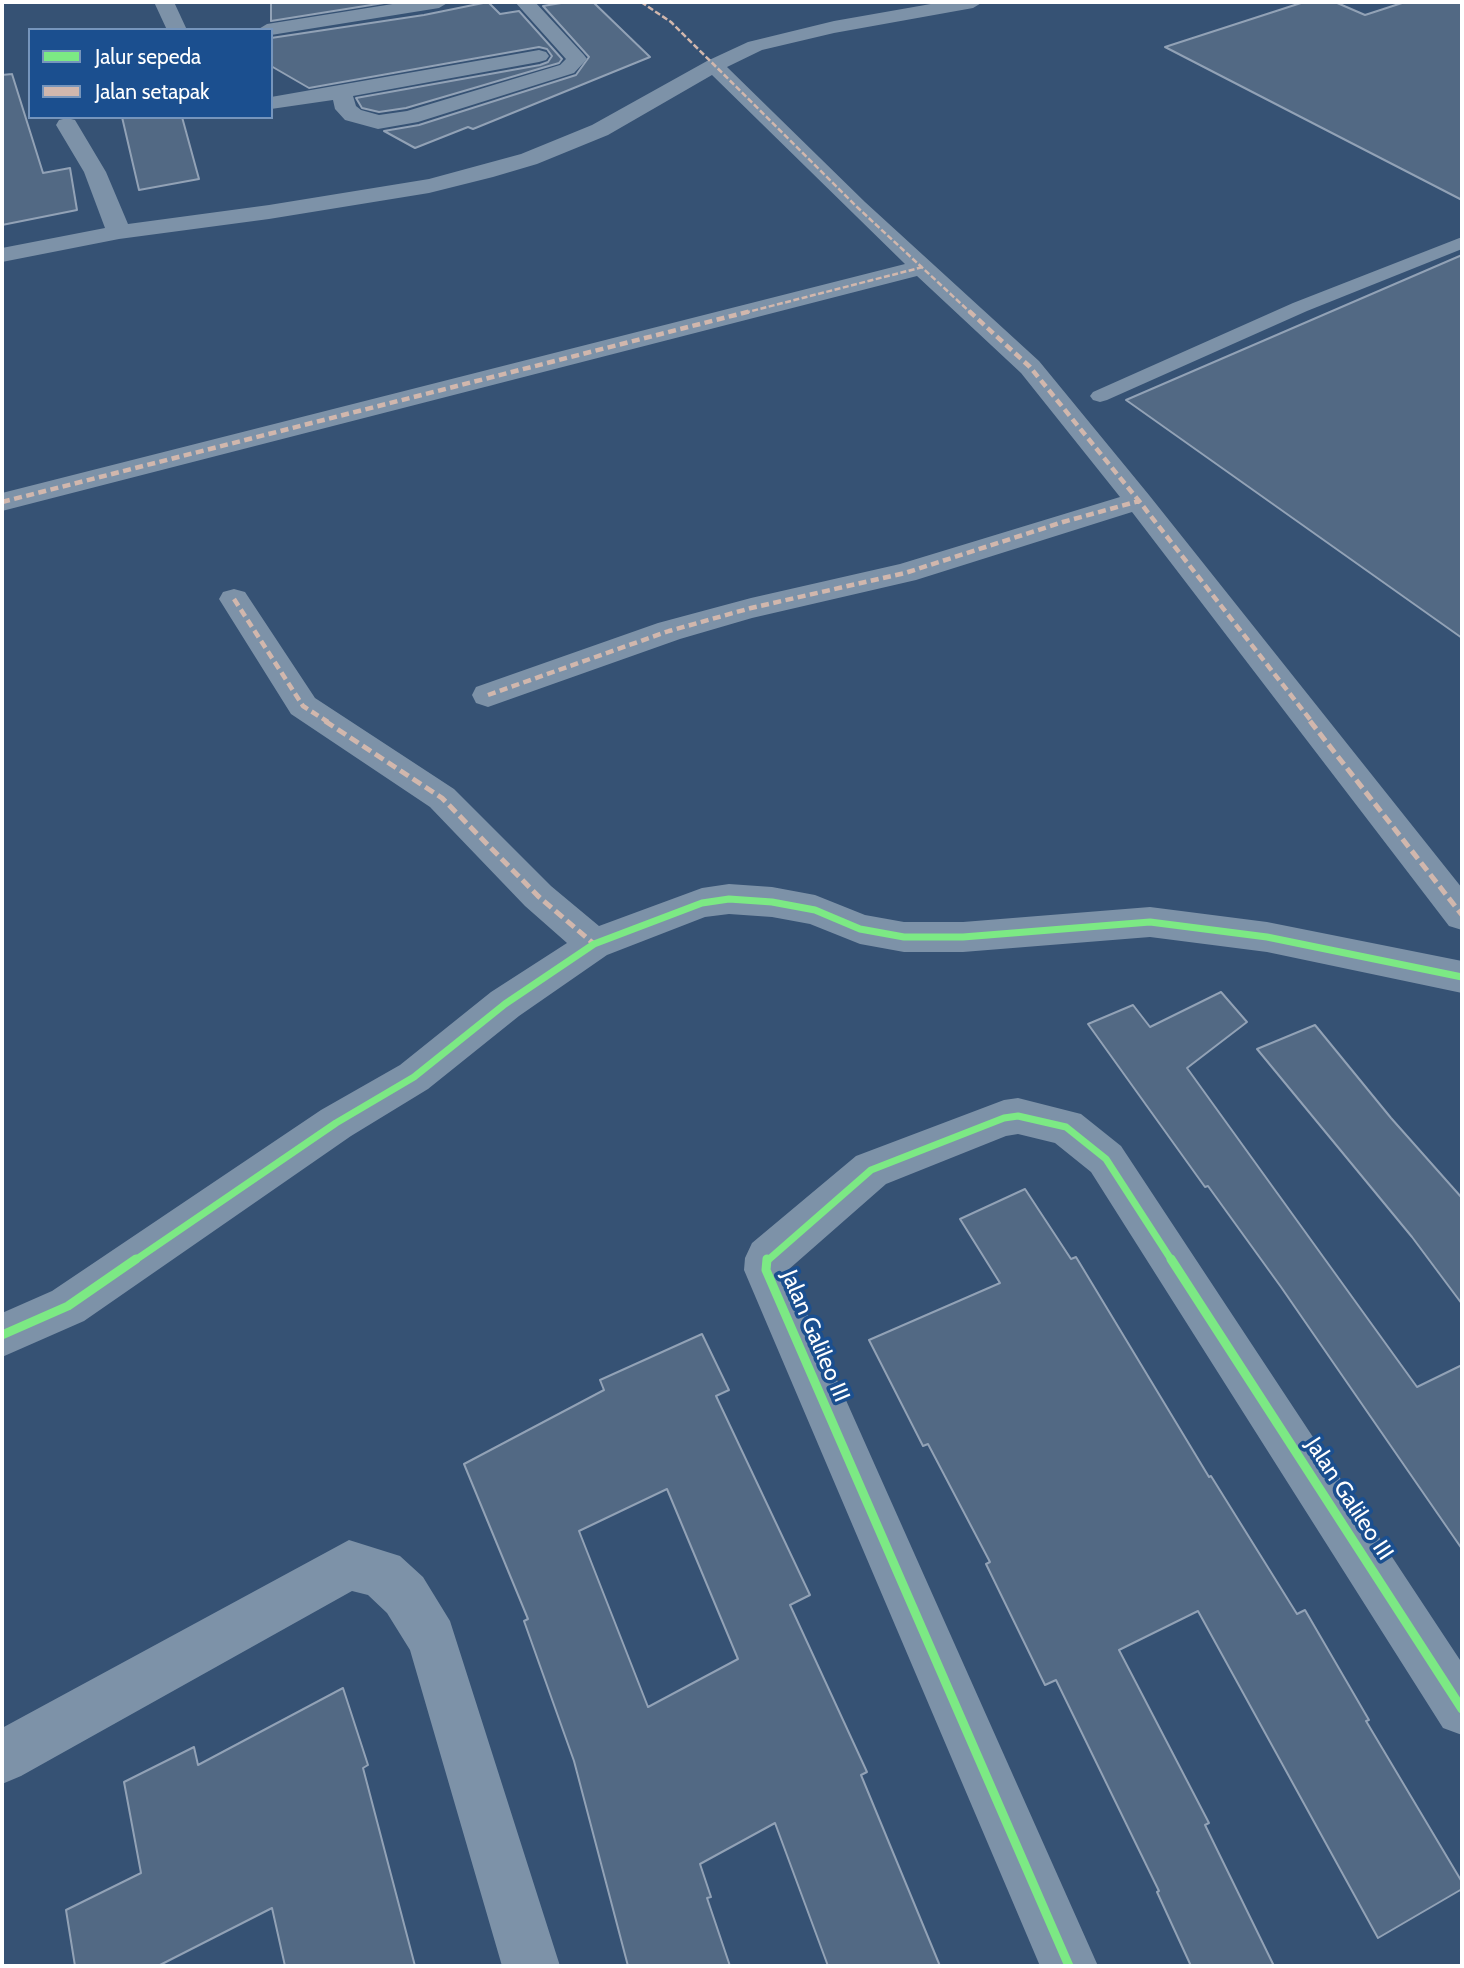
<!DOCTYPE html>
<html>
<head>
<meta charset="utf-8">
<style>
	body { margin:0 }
	#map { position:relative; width:1464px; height:1968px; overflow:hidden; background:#365274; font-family:Cabin,sans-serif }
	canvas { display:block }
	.frame { position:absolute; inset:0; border:4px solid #fff; pointer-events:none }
	.legend { position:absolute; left:28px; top:28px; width:245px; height:91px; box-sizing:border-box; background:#1b4f8f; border:2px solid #7695bc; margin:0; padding:9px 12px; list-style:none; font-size:21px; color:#fff }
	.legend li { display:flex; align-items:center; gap:14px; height:35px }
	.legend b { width:35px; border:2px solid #7695bc }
</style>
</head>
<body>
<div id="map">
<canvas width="1464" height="1968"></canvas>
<div class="frame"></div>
<ul class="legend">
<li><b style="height:9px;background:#7ce984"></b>Jalur sepeda</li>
<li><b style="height:9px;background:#d1b7ad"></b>Jalan setapak</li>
</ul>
</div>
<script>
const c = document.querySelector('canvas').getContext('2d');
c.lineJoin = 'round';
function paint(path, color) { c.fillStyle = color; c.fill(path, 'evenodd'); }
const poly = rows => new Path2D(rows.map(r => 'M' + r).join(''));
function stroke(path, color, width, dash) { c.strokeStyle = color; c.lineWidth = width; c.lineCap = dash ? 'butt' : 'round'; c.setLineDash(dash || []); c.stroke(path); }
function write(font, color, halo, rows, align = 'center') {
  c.font = font + ' Cabin,sans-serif'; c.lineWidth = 7; c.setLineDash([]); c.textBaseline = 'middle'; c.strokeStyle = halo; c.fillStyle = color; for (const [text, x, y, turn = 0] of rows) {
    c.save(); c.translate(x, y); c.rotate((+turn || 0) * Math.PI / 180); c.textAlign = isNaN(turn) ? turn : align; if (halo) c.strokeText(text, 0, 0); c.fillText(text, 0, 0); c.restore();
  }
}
const building = poly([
	[271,2,390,2,271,21,271,2],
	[488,2,500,14,519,11,562,59,559,63,406,108,379,112,362,108,356,98,540,65,548,62,552,56,547,49,539,47,309,88,271,66,271,38,424,15,488,2],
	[567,2,593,2,650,57,473,129,468,127,415,148,384,131,419,125,576,75,589,57,543,6,567,2],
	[1304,2,1335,2,1365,15,1405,2,1462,2,1462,200,1165,47,1304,2],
	[12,74,43,173,70,168,77,210,2,225,2,75,12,74],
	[122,117,182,117,199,179,139,190,122,117],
	[1462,255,1462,638,1126,400,1462,255],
	[1221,992,1247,1022,1187,1068,1417,1387,1462,1365,1462,1549,1281,1287,1208,1186,1205,1187,1088,1024,1133,1005,1150,1027,1221,992],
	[1315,1025,1391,1118,1462,1198,1462,1304,1412,1237,1257,1049,1315,1025],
	[1025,1189,1071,1259,1076,1257,1209,1477,1211,1476,1297,1614,1305,1610,1369,1720,1366,1721,1462,1882,1462,1889,1378,1938,1198,1611,1119,1650,1209,1823,1205,1825,1274,1966,1191,1966,1157,1892,1159,1891,1056,1680,1045,1685,986,1564,990,1562,928,1444,923,1446,869,1340,1000,1283,960,1219,1025,1189],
	[702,1334,729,1390,716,1396,810,1595,790,1605,867,1772,861,1775,940,1966,828,1966,775,1823,700,1864,711,1897,707,1898,730,1966,628,1966,574,1761,524,1621,528,1619,464,1464,604,1390,600,1380,702,1334],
	[667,1489,738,1659,648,1707,579,1531,667,1489],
	[343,1688,368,1765,363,1768,415,1966,285,1966,272,1908,158,1966,75,1966,66,1910,141,1873,124,1782,194,1747,198,1765,343,1688]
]);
paint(building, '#526984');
stroke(building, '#92a2b6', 2);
paint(poly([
	[1462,237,1462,249,1307,311,1107,400,1100,402,1093,400,1090,396,1093,392,1293,303,1462,237]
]), '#7d92a8');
paint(poly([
	[154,2,174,2,187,30,167,30,154,2],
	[405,2,449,2,439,8,271,35,271,30,257,30,267,24,405,2],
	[515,2,535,2,584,55,587,59,574,73,418,122,378,129,345,120,335,109,333,100,271,109,271,97,539,50,546,52,549,56,546,60,539,62,353,96,356,106,361,110,379,115,407,111,560,65,566,59,515,2],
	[942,2,983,2,973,8,834,33,762,50,727,67,865,202,1039,361,1149,495,1462,888,1462,930,1449,926,1132,512,916,580,752,618,680,639,488,707,476,703,472,695,476,687,658,623,751,598,900,564,1120,497,1021,373,917,276,2,511,2,493,905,264,712,75,608,135,537,164,493,177,429,193,269,219,119,239,2,262,2,248,105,228,84,172,56,125,59,120,67,118,75,120,78,125,106,172,128,224,269,205,429,179,521,154,592,125,707,61,748,42,834,21,942,2],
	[234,589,245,592,315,698,454,789,551,886,599,926,702,888,729,884,772,887,815,895,865,915,904,922,963,922,1150,907,1267,922,1462,961,1462,993,1267,952,1150,937,963,952,904,952,860,944,810,924,772,917,729,914,705,917,607,955,519,1016,428,1089,351,1136,84,1321,2,1357,2,1313,52,1291,321,1110,400,1065,491,992,567,943,525,906,430,807,291,714,219,599,223,592,234,589],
	[1018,1098,1081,1114,1121,1146,1462,1663,1462,1735,1443,1728,1091,1172,1055,1143,1018,1134,1006,1136,886,1184,788,1270,1098,1966,1040,1966,744,1270,745,1258,752,1243,856,1156,1004,1100,1018,1098],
	[349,1540,400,1556,423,1577,450,1621,560,1966,502,1966,410,1650,387,1613,368,1595,352,1591,21,1776,2,1784,2,1728,349,1540]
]), '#7d92a8');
stroke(poly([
	[641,2,671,22,857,207,971,313],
	[744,313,923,267]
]), '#d1b7ad', 2.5, [6, 2.5]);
stroke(poly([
	[969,311,1030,367,1139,501,1312,722],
	[2,502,751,311],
	[234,599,303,706,328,722],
	[488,695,669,631,751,608,905,573,1063,522,1139,501]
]), '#d1b7ad', 4.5, [8, 4.5]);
stroke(poly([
	[325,721,442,798,538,896,594,944],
	[1310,721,1462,915]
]), '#d1b7ad', 5, [10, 5]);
stroke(poly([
	[134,1261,336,1123,414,1077,505,1004,594,944,702,903,729,899,772,902,815,910,860,929,904,937,963,937,1150,922,1267,937,1462,977],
	[767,1261,871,1170,1004,1118,1018,1116,1066,1127,1106,1159,1172,1261]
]), '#7ce984', 7);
stroke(poly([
	[767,1259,766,1270,1069,1966],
	[1171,1259,1462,1709],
	[2,1335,68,1306,136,1259]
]), '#7ce984', 9);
write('23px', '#fff', '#1b4f8f', [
	["Jalan Galileo III",815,1336,67],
	["Jalan Galileo III",1349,1499,57]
]);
</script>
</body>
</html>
